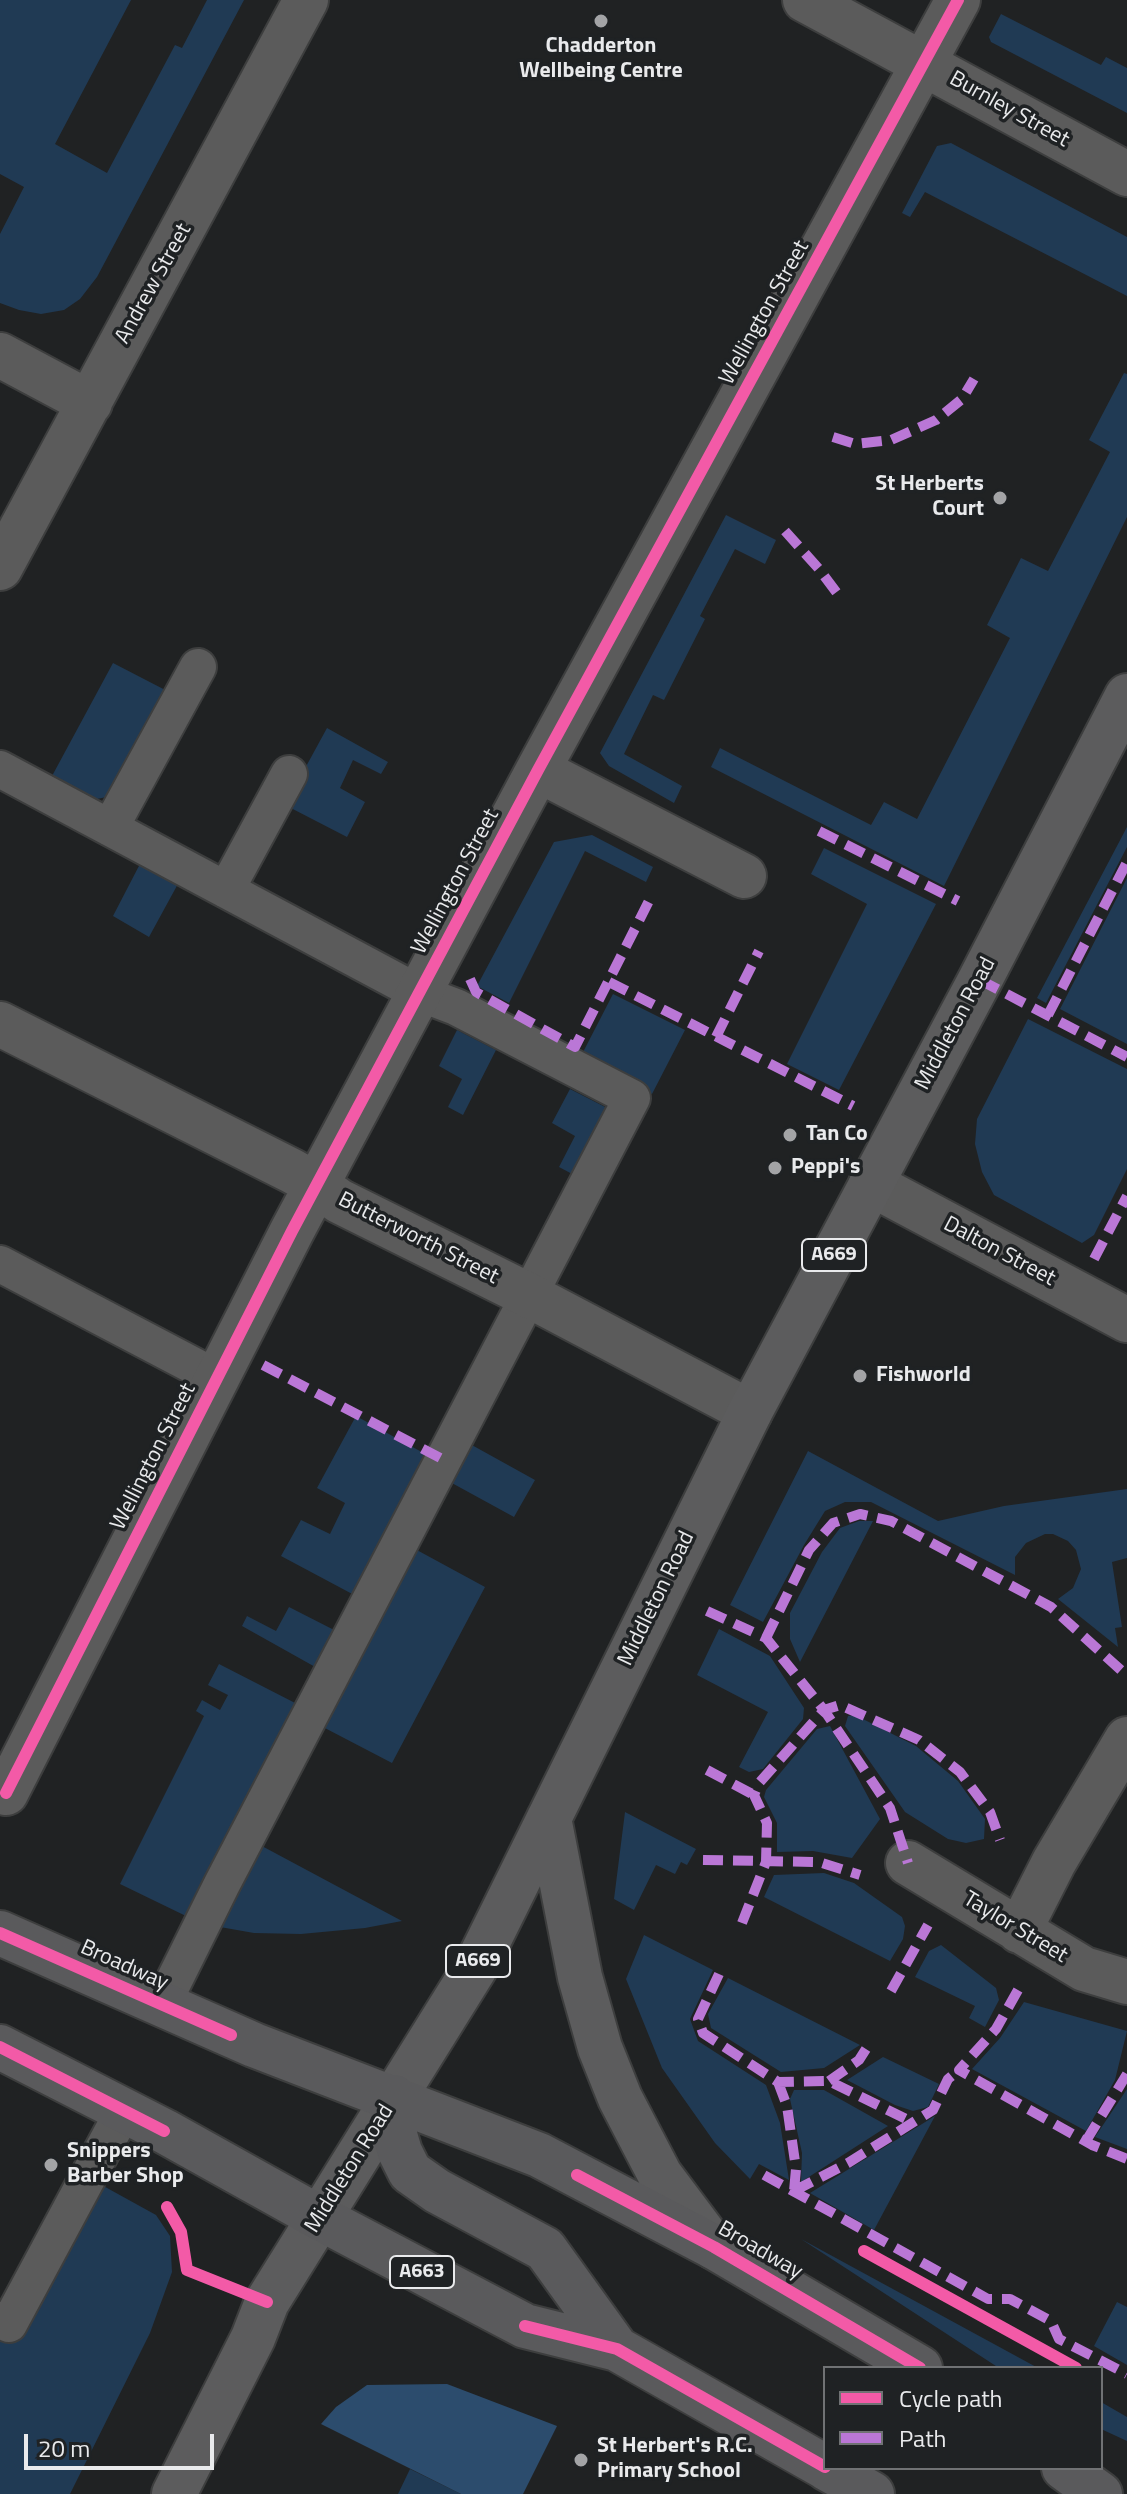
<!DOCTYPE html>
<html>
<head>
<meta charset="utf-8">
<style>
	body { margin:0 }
	#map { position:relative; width:1127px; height:2494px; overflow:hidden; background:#202223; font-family:"Titillium Web",sans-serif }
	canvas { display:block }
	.legend { position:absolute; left:823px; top:2366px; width:280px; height:104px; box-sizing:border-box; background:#1f2224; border:2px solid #707274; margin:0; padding:10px 14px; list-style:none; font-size:24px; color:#e9eaec }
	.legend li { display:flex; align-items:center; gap:16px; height:40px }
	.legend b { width:40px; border:2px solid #707274 }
	.scale { position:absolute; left:24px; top:2434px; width:190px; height:36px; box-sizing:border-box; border:4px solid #e9eaec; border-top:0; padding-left:10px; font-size:24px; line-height:28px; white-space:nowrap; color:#e9eaec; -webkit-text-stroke:6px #1f2224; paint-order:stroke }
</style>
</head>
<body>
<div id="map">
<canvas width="1127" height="2494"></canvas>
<ul class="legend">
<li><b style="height:10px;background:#f35aa7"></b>Cycle path</li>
<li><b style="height:10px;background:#ba77d6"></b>Path</li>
</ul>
<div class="scale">20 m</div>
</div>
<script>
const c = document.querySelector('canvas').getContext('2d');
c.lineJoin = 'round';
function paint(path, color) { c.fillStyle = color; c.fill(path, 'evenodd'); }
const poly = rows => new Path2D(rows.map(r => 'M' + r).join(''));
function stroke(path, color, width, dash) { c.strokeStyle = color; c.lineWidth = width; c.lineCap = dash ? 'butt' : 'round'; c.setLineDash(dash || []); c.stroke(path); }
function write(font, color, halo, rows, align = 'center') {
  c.font = font + ' "Titillium Web",sans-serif'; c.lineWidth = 7; c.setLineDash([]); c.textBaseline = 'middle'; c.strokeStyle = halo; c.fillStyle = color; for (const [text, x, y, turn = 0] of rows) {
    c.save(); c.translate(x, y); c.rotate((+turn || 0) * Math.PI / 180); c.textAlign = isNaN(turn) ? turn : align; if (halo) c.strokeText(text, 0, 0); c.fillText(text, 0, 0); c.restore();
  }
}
paint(poly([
	[0,0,131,0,55,144,107,173,175,45,182,48,207,0,244,0,97,277,80,299,64,310,41,314,19,310,0,303,0,234,24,187,0,174],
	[1001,14,1101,65,1106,57,1127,68,1127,113,991,42,989,37],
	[951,143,1127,237,1127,296,925,192,910,217,902,213,937,146],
	[1124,373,1127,374,1127,517,944,886,711,767,720,748,871,825,884,802,917,819,1010,638,987,625,1021,558,1048,571,1110,452,1089,440],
	[726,515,776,540,765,564,735,549,700,616,705,619,664,700,653,695,624,754,682,786,674,803,609,766,600,753],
	[113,663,171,693,116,795,97,799,52,776],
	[327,728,388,762,381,774,353,760,340,788,365,802,347,837,285,805],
	[1127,827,1127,847,1046,1003,1037,998],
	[592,835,653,867,646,882,585,851,509,1003,477,986,554,842],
	[824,848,936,904,839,1090,787,1064,867,904,811,874],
	[141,862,179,882,149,937,113,916],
	[1127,878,1127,1044,1060,1009],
	[613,994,685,1030,652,1094,580,1058],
	[1028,1019,1127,1069,1127,1169,1094,1235,1082,1243,994,1195,982,1172,975,1144,977,1119],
	[457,1030,496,1050,463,1115,448,1107,462,1079,439,1066],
	[570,1089,611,1110,576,1176,559,1167,575,1136,552,1123],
	[356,1416,429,1456,356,1596,281,1556,301,1520,330,1534,345,1503,317,1488],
	[470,1444,535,1480,514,1517,450,1482],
	[808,1451,938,1521,1004,1506,1127,1489,1127,1558,1112,1562,1122,1627,1115,1628,1118,1647,1058,1599,1073,1588,1081,1569,1076,1550,1068,1541,1053,1534,1045,1534,1026,1543,1015,1557,1015,1575,871,1502,845,1502,825,1511,804,1545,763,1622,730,1605],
	[859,1521,873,1521,800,1662,790,1639,790,1613,822,1552,840,1528],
	[415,1549,485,1587,392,1763,321,1726],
	[289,1607,338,1632,317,1668,242,1626,247,1616,276,1631],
	[719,1629,770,1656,804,1708,803,1719,763,1769,749,1772,739,1767,768,1712,697,1675],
	[219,1664,299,1705,188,1917,120,1884,204,1716,196,1711,202,1700,220,1710,228,1695,208,1685],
	[855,1715,916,1746,958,1781,985,1819,984,1839,966,1843,948,1839,905,1812,845,1726,848,1716],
	[830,1726,880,1819,852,1858,813,1851,777,1852,777,1823,764,1797,766,1790,817,1729],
	[625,1812,696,1849,687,1865,681,1862,675,1874,656,1865,634,1910,614,1899],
	[260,1845,402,1921,365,1928,301,1934,254,1933,220,1927],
	[824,1873,854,1883,902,1917,905,1926,903,1939,890,1961,764,1897,774,1875],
	[644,1935,713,1970,690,2019,698,2041,766,2085,780,2123,789,2180,759,2164,750,2179,715,2143,662,2068,626,1979],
	[941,1945,996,1988,999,2000,985,2027,969,2018,975,2006,915,1977,929,1951],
	[728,1978,789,2009,860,2045,824,2068,781,2072,711,2028,708,2014],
	[1024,2002,1127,2031,1115,2080,1086,2131,972,2069,1000,2038],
	[883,2057,939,2084,928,2107,913,2111,895,2105,847,2080],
	[1127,2089,1127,2149,1095,2137],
	[794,2090,824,2090,888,2126,801,2182,802,2153,790,2099],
	[935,2116,874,2230,810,2193],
	[98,2183,156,2215,170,2236,172,2272,150,2333,70,2494,0,2494,0,2338,11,2342],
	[801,2239,1038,2368,999,2368],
	[1117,2302,1127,2307,1127,2365,1094,2346],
	[1101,2402,1127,2417,1127,2441,1101,2429],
	[410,2469,461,2494,398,2494]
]), '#203a54');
paint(poly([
	[447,2384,557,2426,523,2494,461,2494,321,2424,336,2407,367,2385]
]), '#2c4c6d');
const service = poly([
	[0,769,419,993,456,1007,632,1098,222,1884,162,2005],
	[110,828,198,667],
	[226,890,289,774],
	[0,1264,217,1378],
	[0,2320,9,2324,124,2110]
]);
const minor = poly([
	[805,0,1127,174],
	[0,355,90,403],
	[0,568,306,0],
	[538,770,744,876],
	[0,1024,292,1171,317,1185,339,1201,530,1296,750,1412],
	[871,1184,1127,1320],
	[6,1793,292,1231,538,770,958,0],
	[908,1863,1084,1969,1127,1982],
	[1019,1931,1054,1862,1127,1739]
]);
const primary = poly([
	[549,1818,580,1977,600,2048,620,2098,660,2175,714,2247],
	[174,2494,253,2338,267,2302,475,1968,750,1412,980,980,1127,696]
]);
const trunk = poly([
	[0,1933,254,2045,539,2155,714,2247,920,2368],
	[0,2047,164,2131,320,2218,525,2326,617,2349,825,2467],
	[394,2097,393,2128,400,2152,410,2172,437,2191,545,2249,617,2349],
	[826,2468,872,2494],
	[1064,2468,1100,2494]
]);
stroke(service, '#3d3e3e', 40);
stroke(minor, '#3d3e3e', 48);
stroke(primary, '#3d3e3e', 48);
stroke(trunk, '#3d3e3e', 48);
stroke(service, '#5b5b5b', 36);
stroke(minor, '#5b5b5b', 44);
stroke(primary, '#5c5c5d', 44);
stroke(trunk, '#5a5a5c', 44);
stroke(poly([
	[833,437,855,444,891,440,936,420,962,399,974,379],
	[785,531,819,569,840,597],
	[819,831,958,901],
	[470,979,476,992,575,1047,651,897],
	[980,980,1127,1057],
	[609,982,853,1106],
	[1048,1015,1127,862],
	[716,1037,759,951],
	[1094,1259,1127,1196],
	[263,1365,444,1460],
	[707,1611,766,1638,824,1710,890,1808,908,1863],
	[766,1638,809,1550,833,1523,860,1514,891,1521,1051,1607,1123,1672],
	[707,1770,754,1795],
	[703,1860,819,1862,860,1875],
	[742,1923,766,1862,767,1823,754,1795,759,1783,824,1710,840,1705,919,1740,960,1772,990,1812,1000,1840],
	[719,1974,698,2019,703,2033,778,2082,829,2081,912,2122],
	[1018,1990,996,2029,959,2070,1092,2145,1127,2159],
	[891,1991,928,1925],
	[829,2081,859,2060,866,2049],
	[778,2082,787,2106,796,2169,794,2191],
	[1086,2141,1127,2074],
	[764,2175,988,2299,1010,2299,1051,2321,1059,2339,1127,2374],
	[794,2191,848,2163,933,2110,948,2079,959,2070]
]), '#ba77d6', 10, [20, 10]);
stroke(poly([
	[6,1793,292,1231,538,770,958,0],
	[0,1933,231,2035],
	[0,2047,164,2131],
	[577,2175,714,2247,920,2368],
	[167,2207,181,2232,187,2270,267,2302],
	[864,2251,1076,2368],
	[525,2326,617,2349,825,2467]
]), '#f35aa7', 12);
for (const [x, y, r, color] of [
	[601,21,8,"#a3a4a6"],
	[1000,498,8,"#a3a4a6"],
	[790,1135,8,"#a3a4a6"],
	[775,1168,8,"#a3a4a6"],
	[860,1376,8,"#a3a4a6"],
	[51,2165,8,"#a3a4a6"],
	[581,2460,8,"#a3a4a6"]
]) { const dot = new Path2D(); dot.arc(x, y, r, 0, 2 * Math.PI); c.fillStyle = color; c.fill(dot); stroke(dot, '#1f2224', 3); }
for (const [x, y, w] of [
	[834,1255,64],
	[478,1961,64],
	[422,2272,64]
]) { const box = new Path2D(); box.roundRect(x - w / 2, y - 16, w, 32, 6); c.fillStyle = '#1f2224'; c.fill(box); stroke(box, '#e9eaec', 2); }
write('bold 20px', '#e9eaec', null, [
	["A669",834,1255],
	["A669",478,1961],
	["A663",422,2272]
]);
write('bold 22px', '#e9eaec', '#1f2224', [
	["Chadderton",601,47,"center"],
	["Wellbeing Centre",601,72,"center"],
	["St Herberts",984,485,"right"],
	["Court",984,510,"right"],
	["Tan Co",806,1135],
	["Peppi's",791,1168],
	["Fishworld",876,1376],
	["Snippers",67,2152],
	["Barber Shop",67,2177],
	["St Herbert's R.C.",597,2447],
	["Primary School",597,2472]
], 'left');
write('22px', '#e9eaec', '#1f2224', [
	["Burnley Street",1009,110,29],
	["Andrew Street",154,284,-61],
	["Wellington Street",765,313,-61],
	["Wellington Street",456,882,-62],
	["Middleton Road",956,1024,-62],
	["Butterworth Street",418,1239,27],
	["Dalton Street",999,1252,28],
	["Wellington Street",154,1457,-63],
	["Middleton Road",657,1599,-64],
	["Taylor Street",1015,1928,31],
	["Broadway",124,1966,24],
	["Middleton Road",350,2169,-58],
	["Broadway",760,2251,30]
]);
</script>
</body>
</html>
